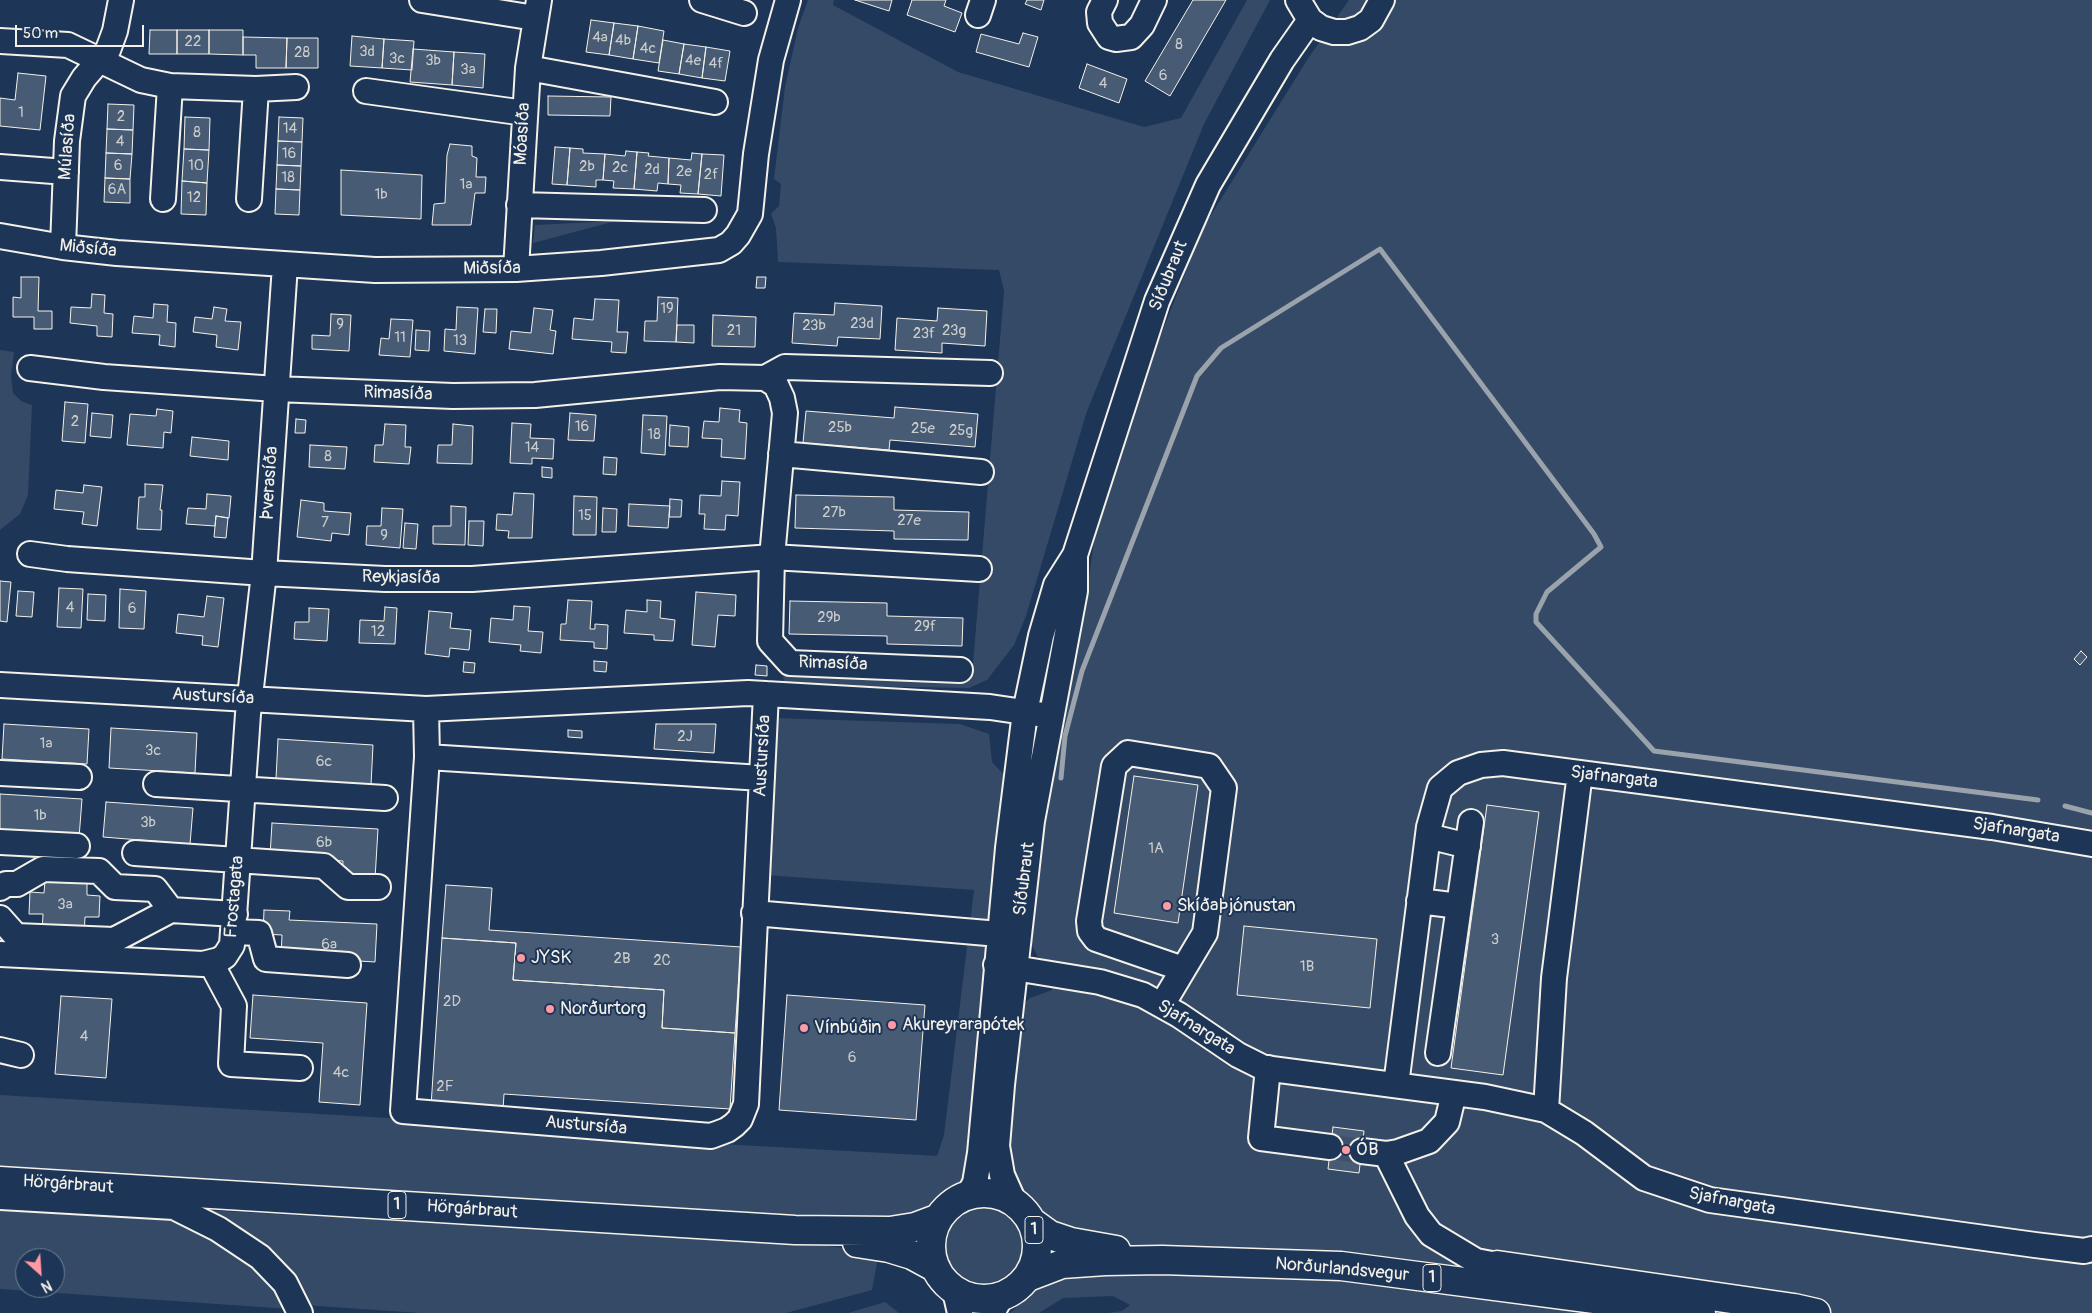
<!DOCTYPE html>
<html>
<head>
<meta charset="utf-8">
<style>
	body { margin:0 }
	#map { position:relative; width:2092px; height:1313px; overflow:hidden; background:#1d3557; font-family:Pangolin,sans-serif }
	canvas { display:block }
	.north { position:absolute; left:15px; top:1248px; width:50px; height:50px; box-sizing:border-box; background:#1d3557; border:1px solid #738091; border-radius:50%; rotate:154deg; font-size:14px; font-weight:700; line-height:20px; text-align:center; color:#f4f1e8 }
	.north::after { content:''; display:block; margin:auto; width:18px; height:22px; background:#ff9aa2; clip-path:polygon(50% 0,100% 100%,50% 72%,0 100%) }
	.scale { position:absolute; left:15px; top:25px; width:129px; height:22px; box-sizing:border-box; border:2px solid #f4f1e8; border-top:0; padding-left:6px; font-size:15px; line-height:18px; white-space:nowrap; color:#f4f1e8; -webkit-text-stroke:4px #1d3557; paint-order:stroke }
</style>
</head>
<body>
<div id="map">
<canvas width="2092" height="1313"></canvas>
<div class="north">N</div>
<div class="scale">50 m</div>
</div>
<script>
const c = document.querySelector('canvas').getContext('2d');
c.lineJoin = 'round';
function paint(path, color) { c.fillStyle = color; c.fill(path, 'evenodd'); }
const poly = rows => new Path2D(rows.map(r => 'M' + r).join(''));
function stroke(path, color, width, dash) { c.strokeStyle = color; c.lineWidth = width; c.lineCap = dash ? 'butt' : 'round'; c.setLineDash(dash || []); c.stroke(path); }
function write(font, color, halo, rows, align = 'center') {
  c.font = font + ' Pangolin,sans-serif'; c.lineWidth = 4; c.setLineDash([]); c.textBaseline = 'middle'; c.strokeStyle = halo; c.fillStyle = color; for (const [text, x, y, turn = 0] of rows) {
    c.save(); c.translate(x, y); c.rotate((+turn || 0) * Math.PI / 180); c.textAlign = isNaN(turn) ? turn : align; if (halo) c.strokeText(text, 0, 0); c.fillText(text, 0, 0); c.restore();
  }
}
paint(poly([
	[808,0,834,0,833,5,958,72,1144,127,1181,118,1247,0,1270,0,1204,124,1087,411,1026,616,1014,645,987,680,969,688,784,685,783,671,972,676,1004,291,999,270,778,262,776,228,771,214,779,206,781,184,774,179,785,87,798,28],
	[1349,0,2092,0,2092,1313,1108,1313,1122,1311,1130,1305,1113,1296,1063,1298,1039,1313,1010,1313,1050,1278,1093,1269,1127,1274,1131,1246,1059,1228,1034,1210,1016,1185,1006,1148,1017,1011,1030,998,1052,990,1054,965,1038,957,1028,938,1046,804,1085,605,1097,520,1148,368,1203,228,1307,60],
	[616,221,533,243,535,225],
	[0,350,14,352,11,376,13,393,21,401,32,405,28,495,20,514,0,530],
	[774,718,960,724,989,734,992,762,1010,781,973,1160,961,1184,916,1216,874,1223,0,1167,0,1095,388,1118,723,1144,937,1156,944,1135,974,890,765,875],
	[0,1202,171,1212,213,1231,279,1288,289,1309,0,1289],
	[25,1258,55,1258,55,1288,25,1288],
	'941 1247a42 42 0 1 1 84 0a42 42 0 1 1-84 0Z',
	[205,1210,809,1244,879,1252,872,1290,786,1313,420,1313,302,1305],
	[885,1302,899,1313,848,1313]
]), '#354a67');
stroke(poly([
	[1061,778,1065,736,1082,671,1197,376,1221,348,1380,249,1594,534,1601,547,1547,592,1536,614,1536,622,1654,751,2038,800],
	[2065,806,2092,813]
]), '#9aa2ab', 5);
const building = poly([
	[855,0,892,0,889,11,855,0],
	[912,0,946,0,944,6,962,13,955,32,907,15,912,0],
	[1027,0,1044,0,1041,10,1025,4,1027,0],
	[1193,0,1226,0,1170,96,1145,81,1193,0],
	[591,20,614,23,609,55,586,52,591,20],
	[614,23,638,26,633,59,609,55,614,23],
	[638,26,664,31,659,63,633,59,638,26],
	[150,30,177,30,177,54,149,54,150,30],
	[177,30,209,30,209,54,177,54,177,30],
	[209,30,243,30,243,55,209,54,209,30],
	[1023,33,1038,37,1029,67,976,52,981,34,1019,44,1023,33],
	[352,36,384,39,382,68,350,66,352,36],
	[243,37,287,38,286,68,256,68,256,55,243,55,243,37],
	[287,38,318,38,318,68,286,68,287,38],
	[384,39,414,41,412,70,382,68,384,39],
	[663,40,684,44,679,74,658,71,663,40],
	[684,44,706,47,702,78,679,74,684,44],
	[706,47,730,51,725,81,702,78,706,47],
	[413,49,454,52,452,85,410,82,413,49],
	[454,52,485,54,483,88,452,85,454,52],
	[1087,64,1127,79,1119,103,1079,88,1087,64],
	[18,73,46,76,40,130,0,126,0,98,15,100,18,73],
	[548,96,611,97,610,116,548,115,548,96],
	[108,104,134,105,133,130,107,129,108,104],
	[185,117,210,118,209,150,184,149,185,117],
	[279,117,303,118,302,142,278,141,279,117],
	[107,129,133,130,132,154,106,153,107,129],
	[278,141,302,142,301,166,277,165,278,141],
	[450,144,472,146,472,156,477,158,476,177,486,177,485,193,475,193,471,225,432,225,434,204,445,203,447,155,450,144],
	[555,147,570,148,567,185,552,184,555,147],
	[570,148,583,149,583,153,605,154,603,180,596,180,596,187,567,185,570,148],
	[184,149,209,150,207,183,182,181,184,149],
	[626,151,637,152,634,189,613,188,614,181,603,180,605,154,625,156,626,151],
	[637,152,649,153,648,156,669,158,668,184,658,183,657,191,634,189,637,152],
	[106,153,132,154,130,179,105,178,106,153],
	[692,153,702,154,698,194,680,193,681,185,668,184,669,158,691,160,692,153],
	[702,154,724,155,721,196,698,194,702,154],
	[277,165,301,166,300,190,276,189,277,165],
	[341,170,422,175,421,219,341,215,341,170],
	[105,178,130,179,130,203,104,202,105,178],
	[182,181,207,183,206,215,181,214,182,181],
	[276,189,300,190,299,215,275,214,276,189],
	[21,277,39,277,38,311,52,311,52,329,34,329,34,317,13,317,13,297,21,298,21,277],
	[757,277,766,277,765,288,756,288,757,277],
	[92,294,105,295,104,313,113,314,112,337,97,336,97,326,70,323,71,307,91,308,92,294],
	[658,297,678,298,676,342,644,341,645,321,657,321,658,297],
	[595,299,619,300,617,332,628,332,626,353,611,352,612,342,572,339,574,318,593,320,595,299],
	[835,303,882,306,880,339,838,337,837,346,792,343,794,313,834,315,835,303],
	[154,304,168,305,167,322,176,323,175,347,159,345,160,335,132,333,134,316,153,318,154,304],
	[214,307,227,309,225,321,241,322,238,350,216,347,217,335,193,332,195,317,212,319,214,307],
	[457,307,478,308,475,354,444,351,445,329,456,330,457,307],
	[534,308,553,310,550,330,556,331,553,354,509,349,511,331,531,333,534,308],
	[938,308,987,311,985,346,942,343,942,353,895,350,897,318,937,321,938,308],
	[485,309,497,309,496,333,483,332,485,309],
	[331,314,351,315,349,351,312,349,312,335,330,336,331,314],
	[713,315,756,317,755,347,712,346,713,315],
	[391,319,413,320,410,357,379,355,381,338,389,339,391,319],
	[677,325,694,325,694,343,676,342,677,325],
	[416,330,430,331,429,351,415,350,416,330],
	[65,402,88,404,85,443,62,441,65,402],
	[895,407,978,414,975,447,890,440,889,450,803,443,806,411,894,418,895,407],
	[720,408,740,410,739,422,747,423,745,459,721,457,722,439,702,438,704,421,719,422,720,408],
	[157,409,173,411,171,433,164,432,163,448,127,445,130,414,156,416,157,409],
	[92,413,113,415,111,438,90,436,92,413],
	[570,413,596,415,594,441,568,440,570,413],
	[643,415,667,416,665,455,641,453,643,415],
	[296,419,306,420,305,433,295,433,296,419],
	[512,423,531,424,530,438,554,439,553,459,532,458,532,464,510,463,512,423],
	[385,424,406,425,405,447,411,447,409,464,374,462,375,445,383,445,385,424],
	[453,424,473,426,472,464,437,463,438,445,452,445,453,424],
	[670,425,689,427,688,447,669,446,670,425],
	[192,437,229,441,228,460,190,456,192,437],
	[310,445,347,447,345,469,309,467,310,445],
	[604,457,617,458,616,475,603,474,604,457],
	[542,467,552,468,552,478,542,477,542,467],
	[722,481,740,482,738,516,726,515,725,530,704,529,705,514,699,514,700,495,721,496,722,481],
	[145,484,163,485,160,510,162,510,161,530,137,529,139,497,145,497,145,484],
	[84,485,102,487,97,526,82,524,84,512,54,509,56,490,83,493,84,485],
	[514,493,534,494,532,538,508,538,509,531,496,530,497,514,512,515,514,493],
	[207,494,231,496,229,518,216,516,215,526,186,524,188,508,206,509,207,494],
	[796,495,894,497,894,510,969,512,968,540,894,539,894,531,795,528,796,495],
	[574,496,597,497,596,535,573,535,574,496],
	[670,499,682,500,681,517,669,517,670,499],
	[301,500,324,503,324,511,351,513,349,535,332,533,331,541,297,537,301,500],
	[629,504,670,506,668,528,628,526,629,504],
	[451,506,466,507,465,545,433,544,433,526,451,526,451,506],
	[382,508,403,509,400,548,366,545,367,526,381,526,382,508],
	[603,508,617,509,616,532,602,532,603,508],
	[216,516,228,518,226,538,214,537,216,516],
	[469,521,484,521,483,546,468,545,469,521],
	[405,523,418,524,416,549,403,548,405,523],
	[0,581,11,582,7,622,0,621,0,581],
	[59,588,83,589,81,628,57,627,59,588],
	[120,589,146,591,144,629,119,628,120,589],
	[18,591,34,592,32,617,16,616,18,591],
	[696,592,736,595,735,616,718,615,715,647,692,645,696,592],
	[88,594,106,595,105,621,87,620,88,594],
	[207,596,224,598,218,647,202,645,203,636,176,633,178,614,204,617,207,596],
	[568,600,592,601,590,629,595,629,595,624,608,625,607,649,594,648,594,642,560,640,561,624,566,624,568,600],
	[647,600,661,601,660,618,675,620,673,641,654,640,654,635,624,633,626,610,647,612,647,600],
	[790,601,887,603,887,616,963,618,962,646,887,644,887,636,789,634,790,601],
	[514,606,530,607,528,631,543,632,541,653,520,651,521,645,489,642,491,618,513,620,514,606],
	[385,607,397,608,395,644,359,643,360,620,384,621,385,607],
	[309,608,329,609,327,641,294,639,295,622,309,622,309,608],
	[429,611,452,613,450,628,471,630,469,650,450,648,449,657,425,654,429,611],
	[2081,651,2087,657,2080,665,2074,659,2081,651],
	[594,661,607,662,606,672,594,671,594,661],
	[464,662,475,663,474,673,463,672,464,662],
	[756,665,767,666,767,676,755,675,756,665],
	[4,724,89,729,87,764,2,759,4,724],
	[656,724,716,724,714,753,654,749,656,724],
	[111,728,197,733,195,773,109,768,111,728],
	[568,730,582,731,582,738,568,737,568,730],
	[278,739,373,745,371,785,276,779,278,739],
	[1134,776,1198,785,1178,923,1114,913,1134,776],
	[0,794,82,799,79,838,0,833,0,794],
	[106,802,193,808,190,844,103,837,106,802],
	[1487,805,1539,812,1503,1075,1451,1068,1487,805],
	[272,823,378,829,375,879,342,877,343,861,270,856,272,823],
	[45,881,87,883,87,895,100,896,99,917,85,917,84,937,42,934,43,914,29,914,30,892,44,893,45,881],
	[446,885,492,888,489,930,741,947,735,1033,662,1028,664,990,513,980,516,943,442,938,446,885],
	[264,910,290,911,289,920,377,924,375,962,281,956,282,935,263,934,264,910],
	[1244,926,1377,939,1370,1008,1237,995,1244,926],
	[442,938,516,943,513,980,664,990,662,1028,735,1033,730,1109,504,1094,503,1110,431,1106,442,938],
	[253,995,367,1003,360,1105,319,1102,323,1043,250,1038,253,995],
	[787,995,925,1005,916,1120,779,1110,787,995],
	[61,996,112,999,106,1078,55,1074,61,996],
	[1333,1127,1364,1131,1359,1173,1328,1169,1333,1127]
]);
paint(building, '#485b74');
stroke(building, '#f4f1e8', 1);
stroke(poly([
	[1330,1147,1362,1151]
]), '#3d516d', 24, [24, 12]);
const minor = poly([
	[422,0,535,18],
	[702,0,744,13],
	[1105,0,1099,12,1100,23,1109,37,1116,39,1131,37,1142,25,1154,0],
	[1298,0,1310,20,1321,28,1334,32,1347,32,1360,28,1371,20,1382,0],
	[978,15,983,0],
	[0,41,68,45,141,80,170,86,256,89,296,87],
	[528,68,715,102],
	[366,91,525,113],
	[0,167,66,172],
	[163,199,170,86],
	[249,199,256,89],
	[519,205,704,210],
	[0,236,63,247,117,253,375,270,516,269,601,263,719,250,731,243,738,235,750,214,756,154,771,60,788,0],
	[63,247,67,141,73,96,84,78,108,50,115,31,121,0],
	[516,269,528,68,539,0],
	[30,368,104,377,276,389,453,396,535,395,720,377,765,378,776,385,782,398,785,413,772,557,770,641,790,663,960,670],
	[765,378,785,367,990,373],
	[781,454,981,472],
	[30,554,67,559,264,573,385,579,472,579,772,557,979,569],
	[0,685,426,709,748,693,990,707,1051,716],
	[426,709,427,757,403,1111,711,1136,727,1130,734,1125,740,1119,746,1104,766,694],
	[427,757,762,778],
	[0,773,79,777],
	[156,784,385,798],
	[1428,836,1468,846],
	[0,842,77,846],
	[135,853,324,866,348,887,378,887],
	[0,888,6,884,17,884,43,869,99,871,115,887,155,889,171,910,235,914],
	[1419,901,1459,906],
	[754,913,999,934],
	[0,918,16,936,114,940,171,910],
	[234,932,259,933,266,959,348,965],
	[0,954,203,964,219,960,225,956,232,945,248,714,264,573,285,265],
	[211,963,234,1006,231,1064,300,1068],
	[996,965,1100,982,1143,995,1179,1015,1238,1055,1264,1068,1485,1097,1546,1110,1584,1133,1644,1178,1710,1200,2035,1245,2084,1251,2092,1249],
	[1162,1005,1205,933,1224,788,1209,766,1128,753,1114,766,1089,921,1090,931,1096,939,1183,969],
	[0,1050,21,1055],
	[1438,1053,1471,822],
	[1268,1068,1261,1138,1330,1147],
	[1396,1085,1429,827,1440,788,1458,773,1481,765,1503,763,1992,827,2092,844],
	[1546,1110,1554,978,1580,773],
	[1362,1151,1386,1154,1398,1152,1429,1141,1447,1122,1454,1093],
	[1386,1154,1417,1216,1431,1234,1476,1261,1497,1265],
	[968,1196,975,1183,980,1153,1008,848,1025,712,1041,636,1056,585,1075,555,1157,301,1208,185,1282,60,1310,20],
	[0,1197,174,1207,218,1229,260,1257,285,1283,300,1313],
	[1014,1202,1002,1175,997,1146,1002,1085,1032,821,1075,591,1075,555],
	[955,1291,960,1313],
	[992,1313,1001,1297]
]);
const highway = poly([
	[0,1181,795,1230,890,1231,915,1227,939,1218],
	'931 1246a53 53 0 1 1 106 0a53 53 0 1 1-106 0Z',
	[1032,1222,1050,1235,1071,1242,1116,1250],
	[857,1243,889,1248,912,1255,936,1268],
	[1497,1265,1794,1308,1816,1313],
	[1028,1277,1062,1264,1105,1261,1162,1260,1341,1266,1701,1313]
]);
stroke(minor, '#f4f1e8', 28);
stroke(highway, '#f4f1e8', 31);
stroke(minor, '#1d3557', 24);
stroke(highway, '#1d3557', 28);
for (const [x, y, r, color] of [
	[1167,906,5,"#ff9aa2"],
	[521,958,5,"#ff9aa2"],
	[550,1009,5,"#ff9aa2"],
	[892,1025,5,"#ff9aa2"],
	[804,1028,5,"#ff9aa2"],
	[1346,1150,5,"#ff9aa2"]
]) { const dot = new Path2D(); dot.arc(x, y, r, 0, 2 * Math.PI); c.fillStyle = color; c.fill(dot); stroke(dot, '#1d3557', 2); }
write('15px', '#c9cccb', null, [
	["4a",600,38],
	["4b",623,41],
	["22",193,42],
	["8",1179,45],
	["4c",648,49],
	["3d",367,52],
	["28",302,53],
	["3c",397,59],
	["3b",433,61],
	["4e",693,61],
	["4f",716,64],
	["3a",468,70],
	["6",1163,76],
	["4",1103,84],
	["1",21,113],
	["2",121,117],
	["14",290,129],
	["8",197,133],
	["4",120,142],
	["16",289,154],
	["6",118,166],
	["10",196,166],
	["2b",587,167],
	["2c",620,168],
	["2d",652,170],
	["2e",684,172],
	["2f",711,175],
	["18",288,178],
	["1a",466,185],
	["6A",117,190],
	["1b",381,195],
	["12",194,198],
	["19",667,309],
	["23d",862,324],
	["9",340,325],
	["23b",814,326],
	["21",734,331],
	["23g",954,331],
	["23f",924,334],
	["11",400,338],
	["13",460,341],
	["2",75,422],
	["16",582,427],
	["25b",840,428],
	["25e",923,429],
	["25g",961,431],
	["18",654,435],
	["14",532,448],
	["8",328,457],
	["27b",834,513],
	["15",585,516],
	["27e",909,521],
	["7",325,523],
	["9",384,536],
	["4",70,608],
	["6",132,609],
	["29b",829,618],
	["29f",925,627],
	["12",378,632],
	["2J",685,737],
	["1a",46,744],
	["3c",153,751],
	["6c",324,762],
	["1b",40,816],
	["3b",148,823],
	["6b",324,843],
	["1A",1156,849],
	["3a",65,905],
	["3",1495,940],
	["6a",329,945],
	["2B",622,959],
	["2C",662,961],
	["1B",1307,967],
	["2D",452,1002],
	["4",84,1037],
	["6",852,1058],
	["4c",341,1073],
	["2F",445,1087]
]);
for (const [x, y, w] of [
	[397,1205,18],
	[1034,1230,18],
	[1432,1278,18]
]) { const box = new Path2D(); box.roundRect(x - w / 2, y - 13.5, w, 27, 4); c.fillStyle = '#1d3557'; c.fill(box); stroke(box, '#f4f1e8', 1); }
write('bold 16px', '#f4f1e8', null, [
	["1",397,1205],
	["1",1034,1230],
	["1",1432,1278]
]);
write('18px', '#f4f1e8', '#1d3557', [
	["Móasíða",523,134,-87],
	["Múlasíða",68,147,-86],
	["Miðsíða",88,249,6],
	["Miðsíða",492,269,-1],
	["Síðubraut",1169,276,-68],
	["Rimasíða",398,394,2],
	["Þverasíða",270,483,-86],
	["Reykjasíða",401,578,1],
	["Rimasíða",833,664,2],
	["Austursíða",213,697,3],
	["Austursíða",763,756,-87],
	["Sjafnargata",1614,778,7],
	["Sjafnargata",2016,831,9],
	["Síðubraut",1025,879,-83],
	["Frostagata",235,897,-85],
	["Sjafnargata",1196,1028,32],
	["Austursíða",586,1126,5],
	["Hörgárbraut",68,1185,4],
	["Sjafnargata",1732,1202,11],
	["Hörgárbraut",472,1210,4],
	["Norðurlandsvegur",1342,1270,5]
]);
write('18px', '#f4f1e8', '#1d3557', [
	["Skíðaþjónustan",1177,906],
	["JYSK",531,958],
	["Norðurtorg",560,1009],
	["Akureyrarapótek",902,1025],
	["Vínbúðin",814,1028],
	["ÓB",1356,1150]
], 'left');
</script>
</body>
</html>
